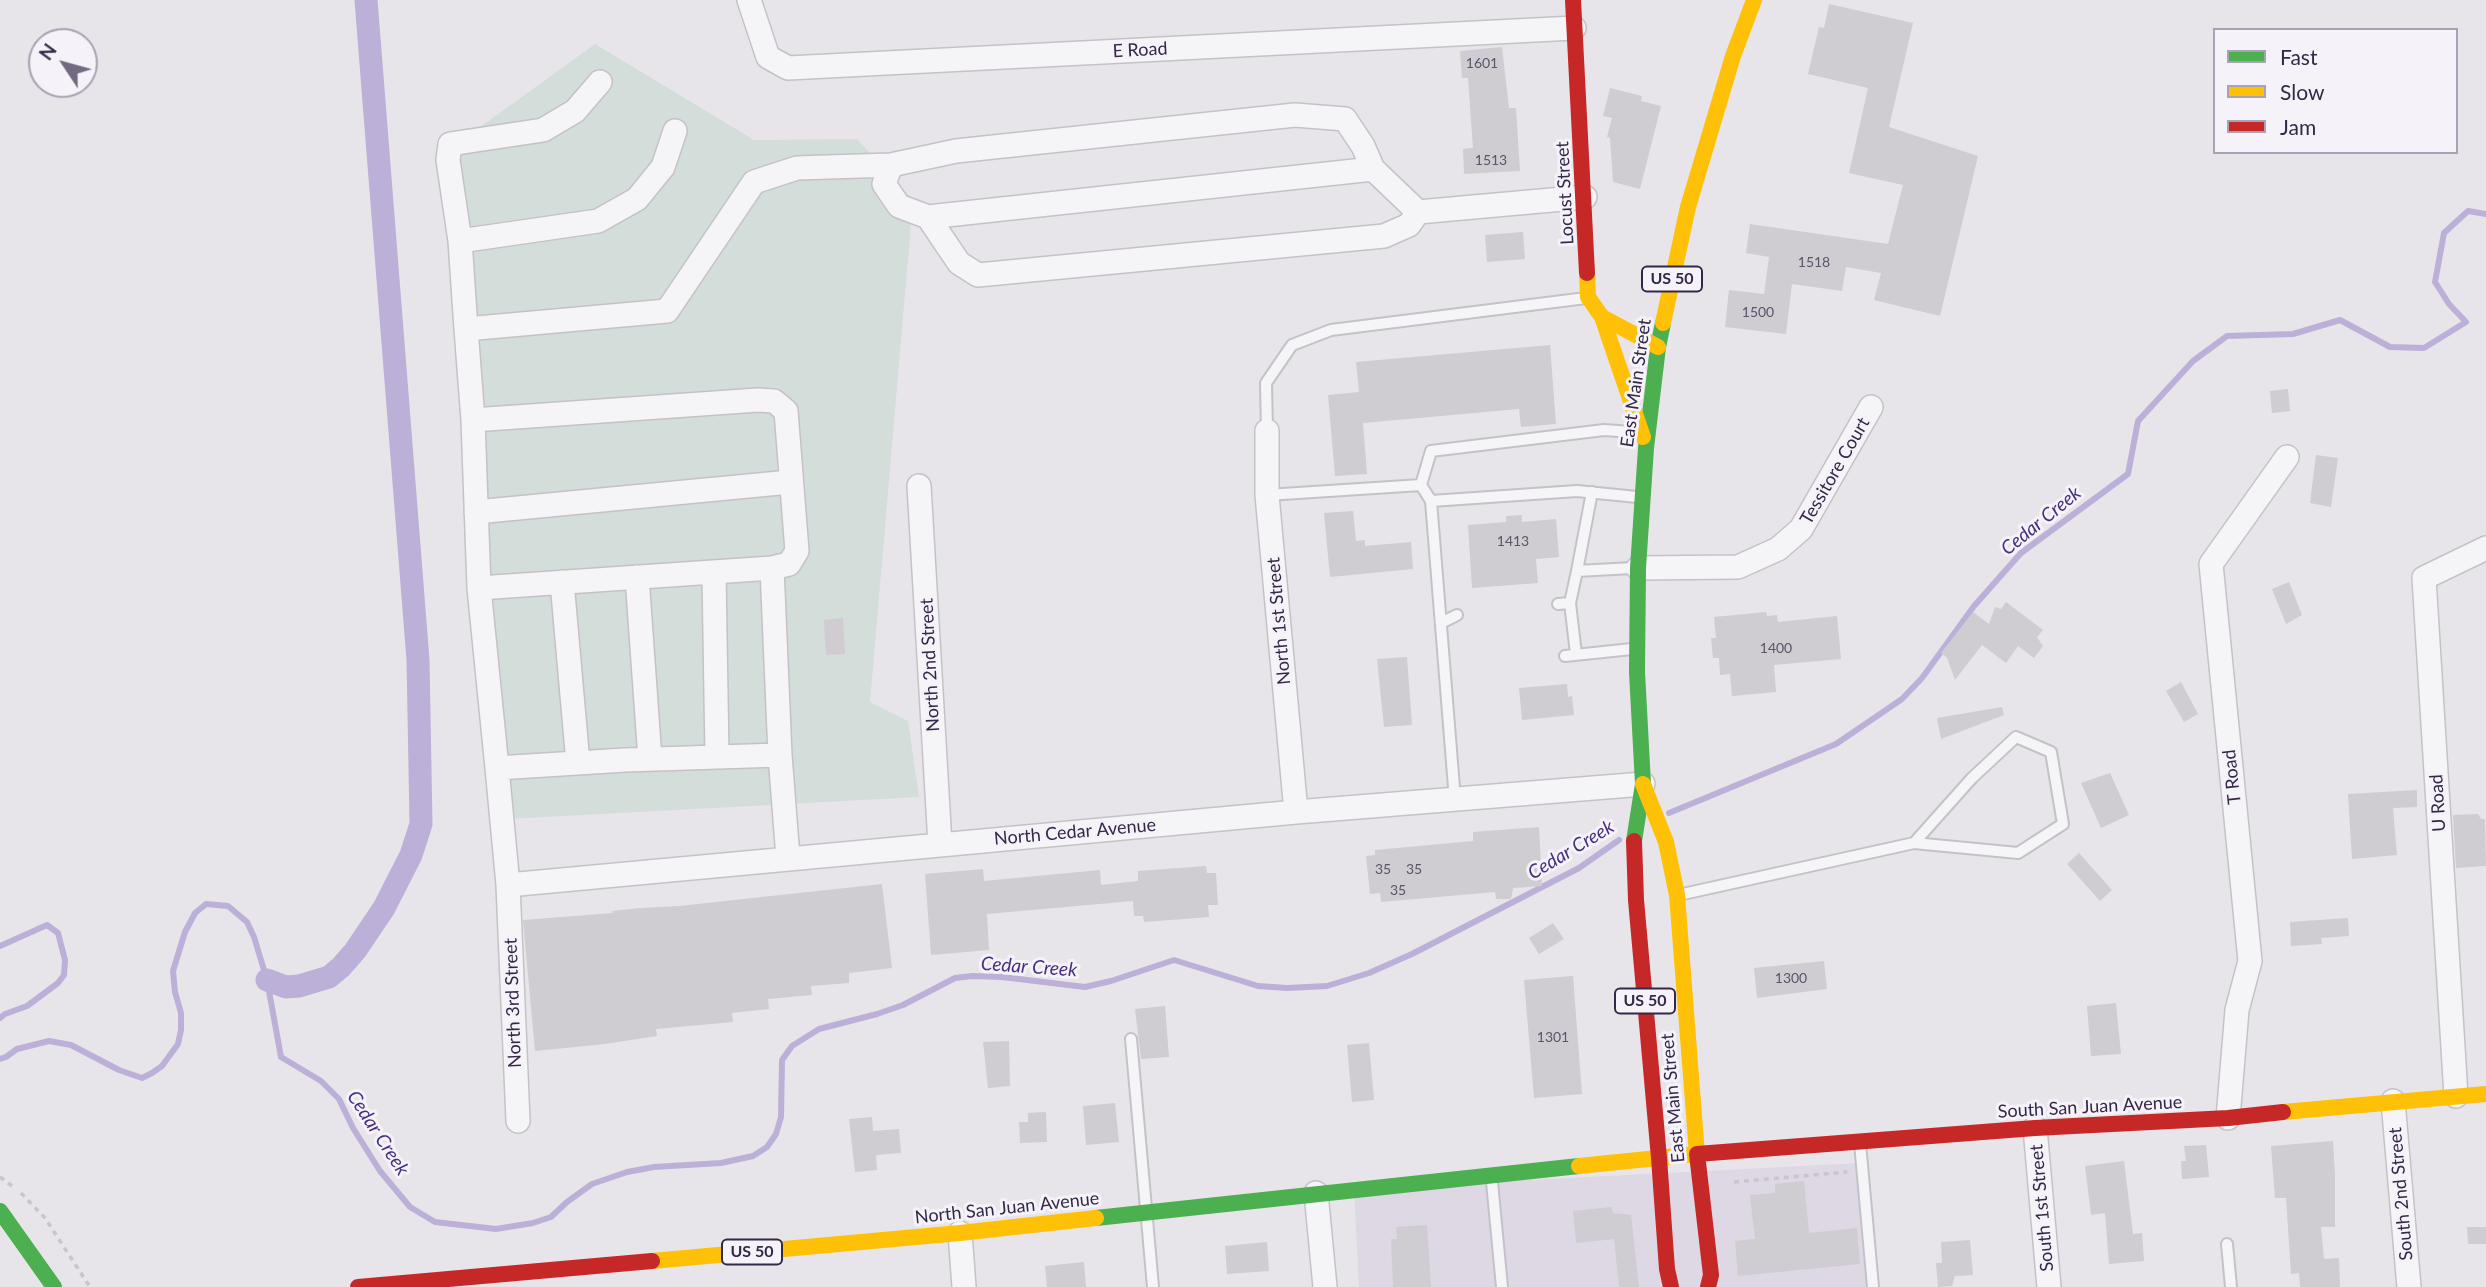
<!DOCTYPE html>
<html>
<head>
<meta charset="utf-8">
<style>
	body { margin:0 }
	#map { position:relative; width:2486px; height:1287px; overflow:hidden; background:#e7e5ea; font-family:Lato,sans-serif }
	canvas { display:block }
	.legend { position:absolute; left:2213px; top:28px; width:245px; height:126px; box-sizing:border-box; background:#f5f3f9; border:2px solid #a8a2b2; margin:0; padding:9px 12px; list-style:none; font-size:21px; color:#352847 }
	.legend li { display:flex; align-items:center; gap:14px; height:35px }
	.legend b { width:35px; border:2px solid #a8a2b2 }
	.north { position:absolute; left:28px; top:28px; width:70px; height:70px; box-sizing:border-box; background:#f5f3f9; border:2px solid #a8a2b2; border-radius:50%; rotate:306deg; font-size:19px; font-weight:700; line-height:28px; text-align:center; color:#352847 }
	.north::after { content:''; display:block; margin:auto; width:24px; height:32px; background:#736a80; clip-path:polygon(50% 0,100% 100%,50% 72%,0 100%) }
</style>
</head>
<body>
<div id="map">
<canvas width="2486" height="1287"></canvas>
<ul class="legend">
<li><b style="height:9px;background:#4caf50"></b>Fast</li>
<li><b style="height:9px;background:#ffc107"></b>Slow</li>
<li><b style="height:9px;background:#c62828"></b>Jam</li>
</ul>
<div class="north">N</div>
</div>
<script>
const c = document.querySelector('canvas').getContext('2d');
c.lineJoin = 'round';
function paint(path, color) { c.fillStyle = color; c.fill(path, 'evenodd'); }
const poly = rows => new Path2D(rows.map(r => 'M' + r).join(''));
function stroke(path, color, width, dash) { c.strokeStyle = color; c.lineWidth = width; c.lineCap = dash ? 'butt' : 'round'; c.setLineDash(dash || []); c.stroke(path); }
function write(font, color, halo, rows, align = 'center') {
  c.font = font + ' Lato,sans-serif'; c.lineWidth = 6; c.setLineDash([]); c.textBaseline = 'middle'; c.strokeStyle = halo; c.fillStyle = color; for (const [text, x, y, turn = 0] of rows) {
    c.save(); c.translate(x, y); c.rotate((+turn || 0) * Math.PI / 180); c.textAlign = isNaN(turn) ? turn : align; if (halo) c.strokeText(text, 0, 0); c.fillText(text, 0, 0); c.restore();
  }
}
paint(poly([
	[1861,1163,1873,1287,1359,1287,1354,1189]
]), '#ddd8e3');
paint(poly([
	[595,44,754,140,857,139,913,200,870,702,908,721,919,797,507,819,454,146]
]), '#d3ddda');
stroke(poly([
	[1669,813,1836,744,1902,699,1922,678,1974,606,2021,553,2128,474,2138,421,2193,361,2227,336,2293,334,2340,320,2390,347,2424,348,2466,322,2449,304,2435,282,2444,233,2468,211,2486,214],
	[0,946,47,925,58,933,65,960,64,975,58,983,27,1006,5,1014,0,1018],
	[0,1059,6,1057,17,1049,49,1041,71,1045,119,1070,142,1078,152,1073,162,1066,178,1044,181,1030,181,1013,175,992,173,971,185,932,195,913,206,904,228,906,247,922,254,937,267,980,281,1057,321,1081,339,1099,353,1128,380,1171,410,1207,435,1222,496,1229,533,1223,551,1217,567,1202,592,1184,627,1172,654,1167,721,1163,753,1156,767,1147,776,1134,781,1117,782,1060,792,1046,819,1029,877,1014,903,1005,955,978,972,976,1002,977,1085,987,1111,981,1174,960,1258,986,1287,988,1327,986,1369,973,1412,954,1579,868,1619,840]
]), '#bcb0d8', 6);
stroke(poly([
	[267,980,286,987,299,986,329,977,341,967,355,951,384,908,411,855,421,824,418,660,366,0]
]), '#bcb0d8', 23);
paint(poly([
	[1829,4,1913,23,1889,127,1978,156,1940,316,1874,300,1881,273,1846,267,1842,291,1792,284,1786,334,1725,327,1729,290,1764,294,1769,257,1746,253,1750,224,1888,244,1903,185,1849,173,1868,88,1808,74,1819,27,1824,28],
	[1502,47,1509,108,1516,108,1520,171,1464,174,1463,149,1473,148,1468,78,1462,78,1460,51],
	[1610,88,1642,96,1641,101,1661,106,1640,189,1613,182,1610,138,1607,137,1612,118,1603,116],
	[1523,232,1525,259,1487,262,1485,235],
	[1550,345,1556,424,1521,427,1519,409,1363,423,1367,474,1335,476,1328,395,1359,392,1356,362],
	[2288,389,2290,411,2272,413,2270,391],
	[2316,455,2338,458,2331,507,2310,503],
	[1353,511,1356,541,1365,540,1365,546,1411,542,1413,569,1330,577,1324,513],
	[1522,515,1522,522,1556,519,1559,557,1536,559,1538,583,1472,588,1468,525,1506,522,1506,516],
	[2289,582,2302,615,2286,624,2272,589],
	[2006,602,2043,630,2037,637,2043,646,2034,658,2018,646,2006,663,1982,645,1955,680,1947,658,1941,653,1973,612,1989,624,1995,607,2001,609],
	[1766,612,1767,616,1777,615,1778,622,1837,616,1841,659,1774,665,1776,692,1732,696,1730,674,1720,675,1719,658,1713,658,1711,638,1716,638,1714,617],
	[843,618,845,654,826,655,824,620],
	[1407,657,1412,725,1384,727,1377,659],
	[2181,682,2198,714,2184,722,2166,691],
	[1567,684,1568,697,1572,696,1574,715,1522,720,1519,688],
	[2002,707,2004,715,1941,739,1937,718],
	[2110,773,2129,815,2101,828,2081,783],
	[2417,790,2417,807,2393,808,2397,855,2352,859,2348,794],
	[2478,814,2481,819,2485,819,2486,866,2456,868,2453,815],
	[1539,827,1542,886,1513,888,1511,899,1496,899,1495,892,1381,902,1380,893,1370,894,1366,856,1375,855,1375,850,1473,841,1473,832],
	[2079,853,2112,890,2100,901,2067,864],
	[1206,866,1207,873,1216,873,1218,905,1208,905,1209,917,1144,922,1143,916,1134,916,1133,901,987,914,989,950,931,955,925,874,983,869,984,881,1100,870,1101,885,1138,881,1138,871],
	[882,884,892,968,849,973,849,983,811,986,812,995,768,999,769,1009,732,1013,733,1022,656,1029,657,1036,605,1044,535,1051,523,920,613,913,612,911,641,908,679,906],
	[2348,918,2349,936,2321,938,2322,944,2291,946,2290,922],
	[1553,923,1564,939,1539,954,1529,938],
	[1824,961,1827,989,1757,998,1754,968],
	[1573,976,1582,1094,1534,1098,1524,980],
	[2116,1003,2121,1054,2091,1056,2087,1006],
	[1165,1006,1169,1057,1141,1059,1135,1009],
	[1009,1041,1010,1086,988,1088,983,1042],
	[1369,1043,1374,1100,1352,1102,1347,1045],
	[1115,1103,1119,1142,1086,1145,1083,1106],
	[1046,1112,1047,1142,1020,1143,1019,1122,1028,1122,1028,1113],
	[872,1117,873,1131,899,1129,901,1153,876,1155,877,1170,855,1172,849,1119],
	[2333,1141,2335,1175,2335,1227,2321,1227,2324,1259,2339,1258,2340,1287,2300,1287,2299,1273,2291,1274,2286,1198,2275,1198,2271,1146],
	[2206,1145,2209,1177,2182,1179,2181,1161,2186,1161,2184,1146],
	[2124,1161,2133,1234,2142,1233,2144,1261,2109,1264,2105,1213,2091,1215,2085,1166],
	[1804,1181,1809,1233,1857,1228,1860,1264,1738,1276,1735,1241,1755,1239,1750,1195,1775,1193,1775,1184],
	[1612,1207,1613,1213,1631,1215,1639,1287,1619,1287,1614,1239,1576,1243,1573,1211],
	[1427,1225,1431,1287,1393,1287,1391,1239,1397,1239,1396,1227],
	[2467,1227,2486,1227,2486,1244,2468,1244],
	[1970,1240,1973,1275,1955,1276,1952,1286,1938,1287,1936,1263,1942,1263,1941,1242],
	[1267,1242,1269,1271,1227,1274,1225,1246],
	[1084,1262,1086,1287,1047,1287,1045,1266]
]), '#cfccd2');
const lane = poly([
	[1267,431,1266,383,1292,345,1331,330,1586,298],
	[1421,485,1431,501,1455,800],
	[1267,495,1421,485,1431,451,1604,430,1632,432],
	[1431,501,1577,491,1637,497],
	[1577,571,1592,492],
	[1570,603,1576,654],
	[1558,604,1570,603,1577,571,1632,568],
	[1441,623,1457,615],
	[1565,656,1632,649],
	[1683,894,1914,843,2018,853,2063,824,2051,752,2016,737,1972,778,1914,843],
	[1131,1039,1153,1287],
	[1860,1143,1873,1287],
	[1492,1182,1502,1287],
	[2227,1244,2231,1287]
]);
const street = poly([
	[749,0,768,57,788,68,1574,28],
	[675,131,663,167,637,199,598,221,460,241,466,329,667,311,754,182,797,168,891,165],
	[1418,212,1409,225,1384,236,978,275,959,263,928,217,899,206,884,184,891,165,956,151,1295,115,1345,119,1363,146,1373,169,1418,212,1585,197],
	[928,217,1373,169],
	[460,241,448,160,450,144,543,130,575,111,600,82],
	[466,329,473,420,758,400,774,401,786,411,797,551,789,564,772,568,479,588,473,420],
	[1267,431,1267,495,1296,812],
	[919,486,940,844],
	[476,512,790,482],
	[1638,568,1738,567,1778,549,1801,529,1871,407],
	[714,572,717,757],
	[637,577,650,759],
	[562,582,578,763],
	[479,588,497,768,625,760,780,755,772,568],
	[780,755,788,858],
	[497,768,508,885,518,1121],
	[508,885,1296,812,1643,784],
	[2456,1096,2424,578,2486,548],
	[2393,1101,2409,1287],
	[2228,1118,2237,1010,2250,961,2211,564,2287,457],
	[2035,1128,2049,1287],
	[1316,1193,1325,1287],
	[960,1233,964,1287]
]);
stroke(lane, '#c4c2c8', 14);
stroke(street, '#c4c2c8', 26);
stroke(poly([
	[0,1177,12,1186],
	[1734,1182,1847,1172],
	[21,1193,45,1218,90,1287]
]), '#c9c5cd', 3.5, [5, 5]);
stroke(lane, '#f5f4f7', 10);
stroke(street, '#f5f4f7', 23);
stroke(poly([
	[1634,841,1643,784,1637,672,1638,568,1646,448,1658,347,1663,323],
	[0,1211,54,1287],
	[1096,1218,1579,1166]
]), '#4caf50', 16);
stroke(poly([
	[1587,273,1588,297,1602,317,1658,347],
	[1602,317,1643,437],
	[1663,323,1688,207,1733,56,1754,0],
	[2283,1112,2486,1094],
	[1579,1166,1697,1154,1677,895,1666,842,1643,784],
	[652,1261,960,1233,1096,1218]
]), '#ffc107', 16);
stroke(poly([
	[1573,0,1587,273],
	[1634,841,1636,900,1659,1158],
	[1697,1154,2035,1128,2228,1118,2283,1112],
	[1697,1154,1711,1275,1708,1287],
	[1659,1158,1667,1269,1671,1287],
	[358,1287,652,1261]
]), '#c62828', 16);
write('14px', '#5d536b', null, [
	["1601",1482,63],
	["1513",1491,160],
	["1518",1814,262],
	["1500",1758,312],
	["1413",1513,541],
	["1400",1776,648],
	["35",1383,869],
	["35",1414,869],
	["35",1398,890],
	["1300",1791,978],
	["1301",1553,1037]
]);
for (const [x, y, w] of [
	[1672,279,60],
	[1645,1001,60],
	[752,1252,60]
]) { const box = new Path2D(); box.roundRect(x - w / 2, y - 12.5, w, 25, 5); c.fillStyle = '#f5f3f9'; c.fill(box); stroke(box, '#352847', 2); }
write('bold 16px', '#352847', null, [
	["US 50",1672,279],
	["US 50",1645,1001],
	["US 50",752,1252]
]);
write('18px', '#352847', '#f5f3f9', [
	["E Road",1140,50,-3],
	["Locust Street",1565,193,-93],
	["East Main Street",1636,383,-82],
	["Tessitore Court",1835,471,-60],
	["North 1st Street",1279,621,-95],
	["North 2nd Street",930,665,-93],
	["T Road",2232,777,-96],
	["U Road",2438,803,-93],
	["North Cedar Avenue",1075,832,-5],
	["North 3rd Street",513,1003,-92],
	["East Main Street",1673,1098,-95],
	["South San Juan Avenue",2090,1107,-3],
	["South 2nd Street",2401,1194,-95],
	["North San Juan Avenue",1007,1208,-6],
	["South 1st Street",2042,1208,-95]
]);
write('italic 19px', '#482e7f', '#f5f3f9', [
	["Cedar Creek",2041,521,-39],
	["Cedar Creek",1571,850,-31],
	["Cedar Creek",1029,967,4],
	["Cedar Creek",378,1133,57]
]);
</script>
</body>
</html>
